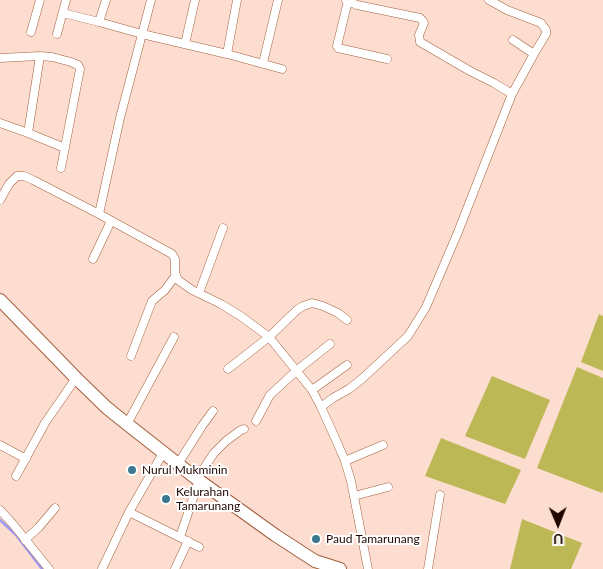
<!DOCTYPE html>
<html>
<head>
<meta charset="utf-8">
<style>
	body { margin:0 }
	#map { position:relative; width:603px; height:569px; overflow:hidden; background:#fdddcf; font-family:Lato,sans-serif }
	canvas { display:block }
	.north { position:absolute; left:533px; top:499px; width:50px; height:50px; -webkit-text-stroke:4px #fff; paint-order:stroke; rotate:179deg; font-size:14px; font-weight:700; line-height:20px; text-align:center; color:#200600 }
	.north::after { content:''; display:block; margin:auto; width:18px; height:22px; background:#200600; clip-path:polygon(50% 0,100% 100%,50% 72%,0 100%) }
</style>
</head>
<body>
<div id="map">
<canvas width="603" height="569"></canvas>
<div class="north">U</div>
</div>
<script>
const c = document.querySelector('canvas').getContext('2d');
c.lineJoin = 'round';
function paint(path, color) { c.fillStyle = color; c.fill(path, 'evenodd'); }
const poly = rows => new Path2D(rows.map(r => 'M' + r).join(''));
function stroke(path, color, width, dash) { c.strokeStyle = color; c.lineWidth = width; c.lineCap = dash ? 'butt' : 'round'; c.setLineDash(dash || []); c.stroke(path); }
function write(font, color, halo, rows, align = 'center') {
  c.font = font + ' Lato,sans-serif'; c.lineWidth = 4; c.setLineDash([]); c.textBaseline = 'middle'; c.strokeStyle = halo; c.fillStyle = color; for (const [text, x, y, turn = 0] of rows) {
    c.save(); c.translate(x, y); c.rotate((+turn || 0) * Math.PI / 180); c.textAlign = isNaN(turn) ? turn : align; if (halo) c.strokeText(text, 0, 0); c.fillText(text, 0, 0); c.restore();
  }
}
paint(poly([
	[599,314,603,316,603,371,581,362],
	[577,367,603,378,603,490,602,493,537,468],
	[492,376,550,400,525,459,465,436],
	[441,438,521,470,505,504,425,476],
	[522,519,582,543,571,569,510,569]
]), '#bdb856');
stroke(poly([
	[0,520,16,535,42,569]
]), '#a19bf5', 2.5);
const street = poly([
	[346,0,357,5,420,18,422,20,424,23,419,35,420,42,470,71,494,83,512,94],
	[348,1,337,46,338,48,387,59],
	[63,13,99,22,142,34,227,54,282,69],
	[99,22,106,0],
	[31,32,40,0],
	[57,34,66,0],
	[513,40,534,54],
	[185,44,195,0],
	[227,54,237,0],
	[0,58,40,56,52,57,71,62,78,65,80,69,61,168],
	[263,63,278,0],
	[0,123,28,133,65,148],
	[28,133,40,56],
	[0,200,9,184,17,176,24,176,33,180,99,214,172,254,175,259,175,273,178,280,192,290,221,304,242,317,269,337,312,390,321,407,336,440,345,461,351,481,368,569],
	[99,214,120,118,151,0],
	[93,259,111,221],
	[199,293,223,228],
	[131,356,152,301,165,290,176,275],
	[228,369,269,337,298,309,303,306,312,303,323,306,338,313,347,320],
	[312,390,347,365],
	[321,407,333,398,349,389,363,378,408,336,426,307,458,232,512,94,534,54,546,34,546,30,541,23,507,10,489,0],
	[256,421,270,395,296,371,330,344],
	[127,424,174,337],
	[0,445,26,459],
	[345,461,383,445],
	[178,464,202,426,213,411],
	[16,476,45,423,76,378],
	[197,479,214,453,226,441,241,430,244,429],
	[354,496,388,487],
	[0,510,12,523,49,569],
	[129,512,199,547],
	[180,537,199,480],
	[25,540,39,527,55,508],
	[102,569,129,512,163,453],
	[175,569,188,541],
	[428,569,440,495]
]);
const primary = poly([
	[0,300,76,378,107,408,127,424,197,479,275,535,315,561,340,569]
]);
stroke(street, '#a35f3d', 9);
stroke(primary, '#a35f3d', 14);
stroke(street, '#fff', 8);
stroke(primary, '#fff', 12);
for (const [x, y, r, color] of [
	[132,470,5,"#3c788f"],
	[166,499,5,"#3c788f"],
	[316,539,5,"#3c788f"]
]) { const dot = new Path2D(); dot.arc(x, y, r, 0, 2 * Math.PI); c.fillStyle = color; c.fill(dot); stroke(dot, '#fff', 2); }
write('12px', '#200600', '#fff', [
	["Nurul Mukminin",142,470],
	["Kelurahan",176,492],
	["Tamarunang",176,506],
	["Paud Tamarunang",326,539]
], 'left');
</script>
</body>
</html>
